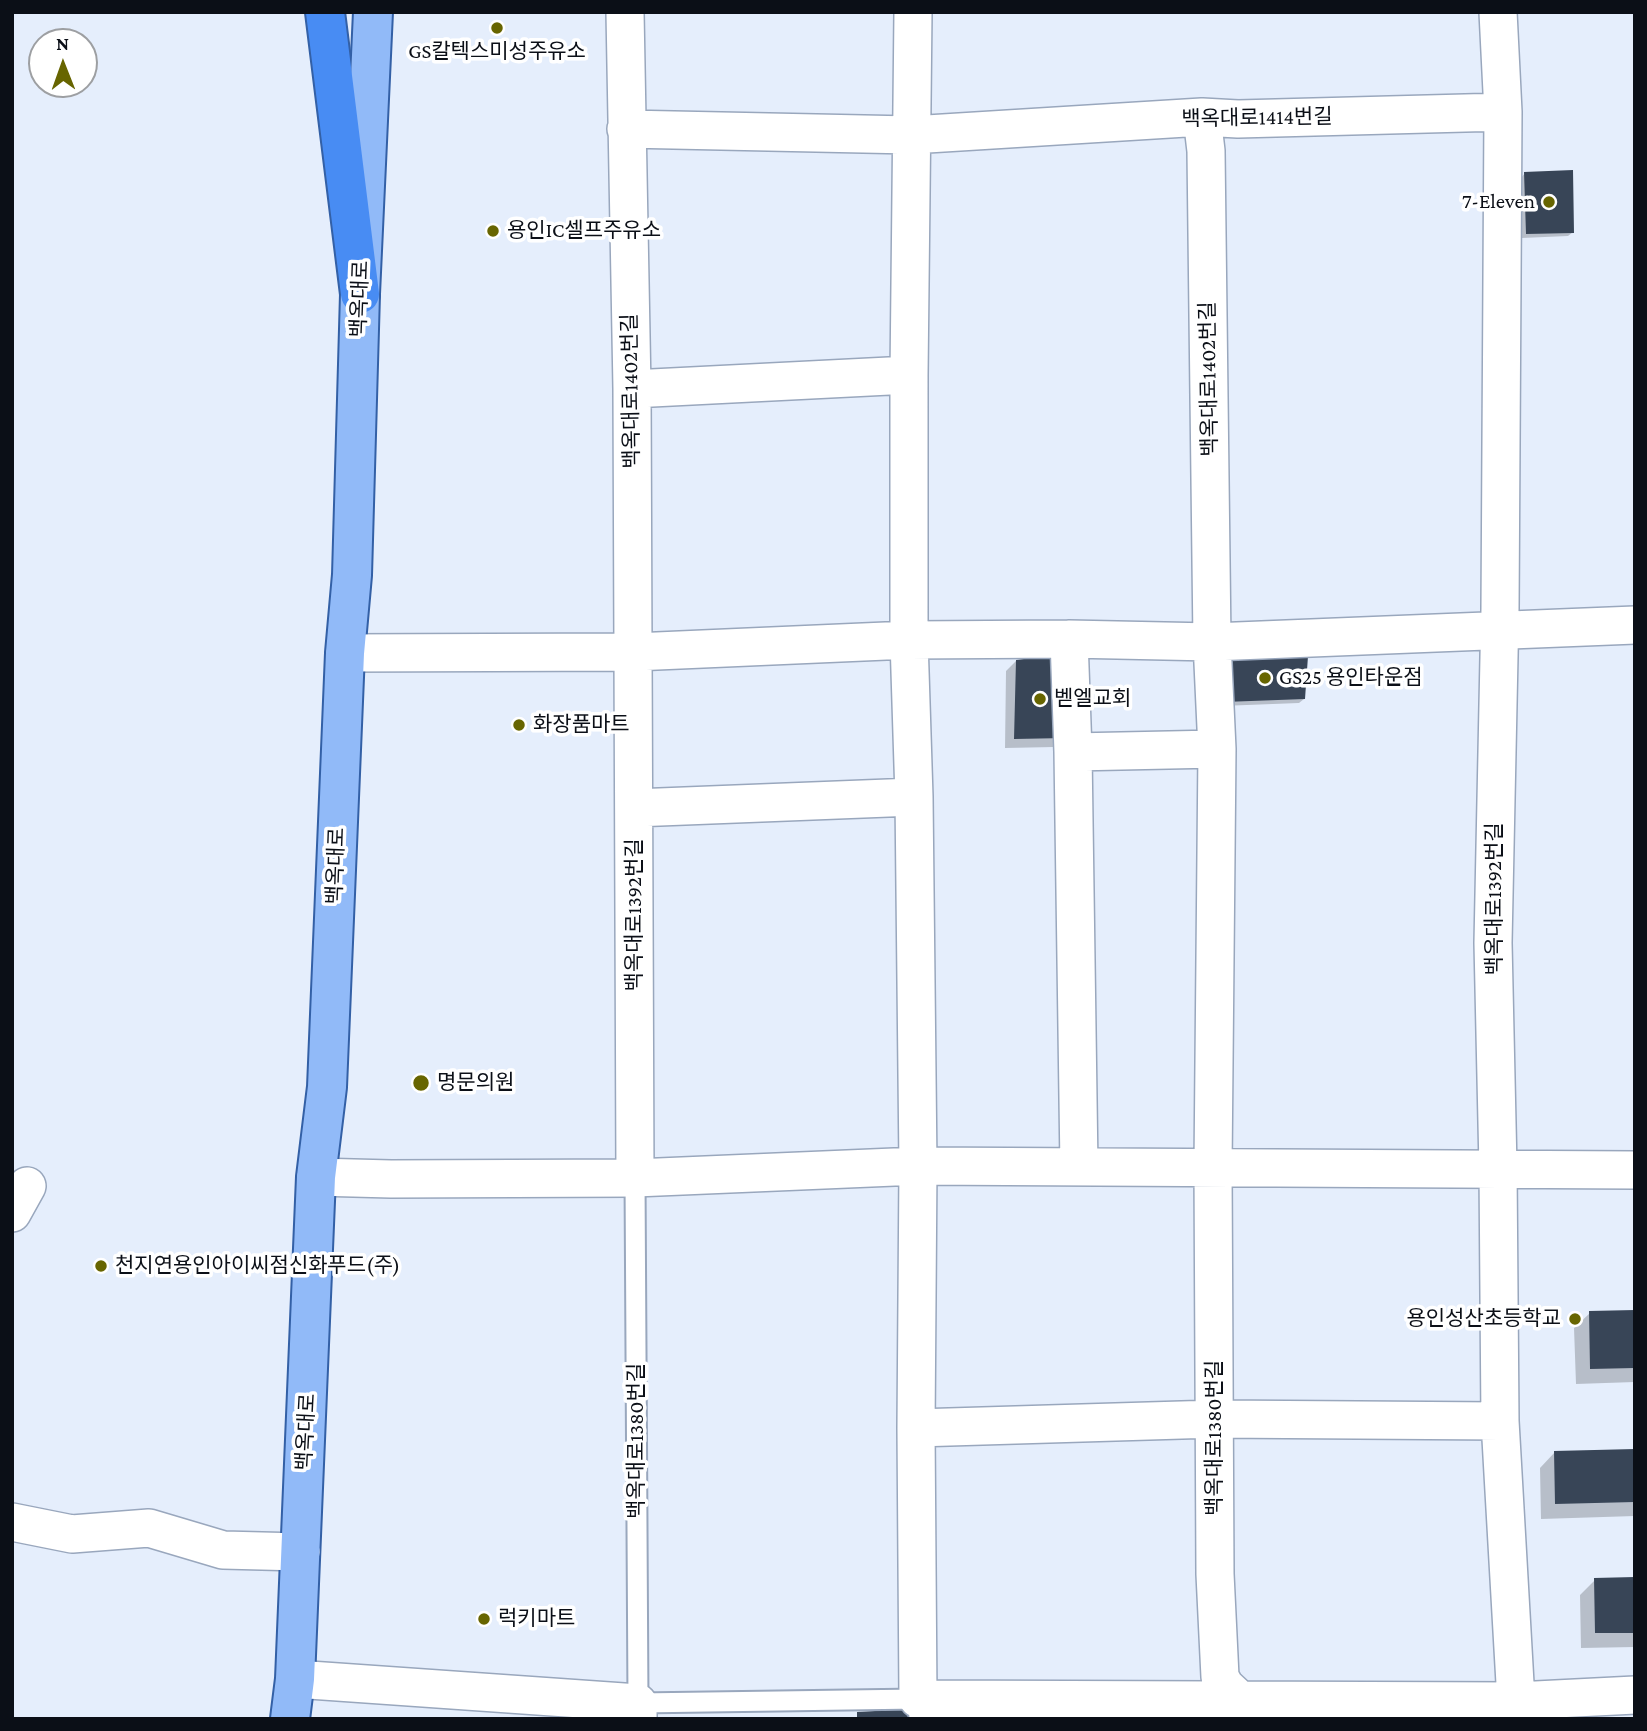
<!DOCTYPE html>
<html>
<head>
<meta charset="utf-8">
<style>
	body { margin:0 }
	#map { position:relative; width:1647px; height:1731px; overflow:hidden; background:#e5eefc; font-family:"Crimson Pro",serif }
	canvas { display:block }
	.frame { position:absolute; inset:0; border:14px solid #0b0f17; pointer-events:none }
	.north { position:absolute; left:28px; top:28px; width:70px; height:70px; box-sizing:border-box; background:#fff; border:2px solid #9d9fa2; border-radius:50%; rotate:359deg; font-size:19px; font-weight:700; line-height:28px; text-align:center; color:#0b0f17 }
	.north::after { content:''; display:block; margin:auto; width:24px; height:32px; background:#676500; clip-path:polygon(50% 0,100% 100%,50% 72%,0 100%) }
</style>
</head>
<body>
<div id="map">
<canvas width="1647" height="1731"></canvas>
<div class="frame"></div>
<div class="north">N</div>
</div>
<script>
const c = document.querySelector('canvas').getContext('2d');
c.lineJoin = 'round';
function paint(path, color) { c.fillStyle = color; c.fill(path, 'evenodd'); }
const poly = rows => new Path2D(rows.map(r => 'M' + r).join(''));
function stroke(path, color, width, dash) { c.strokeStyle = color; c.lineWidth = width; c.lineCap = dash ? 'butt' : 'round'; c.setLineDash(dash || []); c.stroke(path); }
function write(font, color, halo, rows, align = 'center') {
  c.font = font + ' "Crimson Pro","Noto Sans KR",serif'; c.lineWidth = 7; c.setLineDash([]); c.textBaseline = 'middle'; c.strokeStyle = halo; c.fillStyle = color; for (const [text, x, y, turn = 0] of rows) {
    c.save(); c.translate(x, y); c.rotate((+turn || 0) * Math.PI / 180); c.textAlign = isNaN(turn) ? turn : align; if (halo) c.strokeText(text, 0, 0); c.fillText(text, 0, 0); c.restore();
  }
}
paint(poly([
	[1525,173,1573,232,1568,236,1522,238,1521,178],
	[1016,661,1064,737,1054,747,1005,748,1006,671],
	[1219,661,1304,699,1299,703,1221,706],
	[1635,1311,1635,1382,1576,1384,1574,1328,1590,1313],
	[1635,1450,1635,1516,1541,1519,1540,1468,1555,1452],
	[1635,1579,1635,1647,1581,1648,1580,1595,1595,1580]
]), '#0003');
paint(poly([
	[1573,170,1574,233,1526,234,1524,172],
	[1063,654,1066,738,1014,739,1016,660],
	[1223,654,1308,656,1305,699,1224,702],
	[1635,1310,1635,1368,1590,1369,1589,1311],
	[1635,1449,1635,1502,1555,1504,1554,1451],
	[1635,1577,1635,1633,1595,1633,1594,1578],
	[911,1709,912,1719,857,1719,857,1712]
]), '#384557');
const service = poly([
	[635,1178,638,1703,918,1699,919,1719]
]);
const minor = poly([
	[625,12,632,389,635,1178],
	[913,12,909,375,909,640,914,797,918,1166,916,1428,918,1699,1516,1701,1635,1695],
	[1498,12,1503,112,1500,609,1493,943,1498,1168,1500,1421,1516,1701],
	[1202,117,1206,151,1212,642,1217,749,1213,1167,1215,1574,1220,1677,1225,1686,1240,1700],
	[626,129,911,135,1202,117,1238,119,1503,112],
	[632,389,909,375],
	[1069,639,1073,752,1079,1167],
	[345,653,634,652,909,640,1069,639,1212,642,1635,625],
	[1073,752,1217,749],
	[634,808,914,797],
	[316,1177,391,1179,635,1178,918,1166,1635,1170],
	[12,1213,27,1186],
	[916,1428,1215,1419,1500,1421],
	[12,1522,72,1534,149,1528,223,1550,301,1552],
	[295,1679,638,1703,638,1719]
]);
const primary = poly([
	[290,1719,295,1679,316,1177,327,1087,345,653,352,575,360,294,373,12]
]);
const motorway = poly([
	[325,12,360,294]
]);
stroke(service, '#99a7bd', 23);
stroke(minor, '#99a7bd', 40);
stroke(primary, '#3360a6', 42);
stroke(motorway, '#3360a6', 42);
stroke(service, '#fff', 19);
stroke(minor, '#fff', 37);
stroke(primary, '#91baf8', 38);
stroke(motorway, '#488cf3', 38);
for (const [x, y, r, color] of [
	[497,28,7,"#676500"],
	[1549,202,7,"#676500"],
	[493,231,7,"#676500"],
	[1265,678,7,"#676500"],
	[1040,699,7,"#676500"],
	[519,725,7,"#676500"],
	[421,1083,9,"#676500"],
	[101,1266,7,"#676500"],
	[1575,1319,7,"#676500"],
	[484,1619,7,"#676500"]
]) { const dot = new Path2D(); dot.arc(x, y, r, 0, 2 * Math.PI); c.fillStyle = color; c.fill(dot); stroke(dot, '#fff', 2.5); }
write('21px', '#0b0f17', '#fff', [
	["GS칼텍스미성주유소",497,52,"center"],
	["7-Eleven",1535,202,"right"],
	["용인IC셀프주유소",507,231],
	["GS25 용인타운점",1279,678],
	["벧엘교회",1054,699],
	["화장품마트",533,725],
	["명문의원",437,1083],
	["천지연용인아이씨점신화푸드(주)",115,1266],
	["용인성산초등학교",1561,1319,"right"],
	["럭키마트",498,1619]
], 'left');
write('21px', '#0b0f17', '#fff', [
	["백옥대로1414번길",1257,118,-1],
	["백옥대로",360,299,-88],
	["백옥대로1402번길",1209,379,-91],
	["백옥대로1402번길",631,391,-91],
	["백옥대로",336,866,-88],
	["백옥대로1392번길",1495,899,-90],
	["백옥대로1392번길",635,915,-90],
	["백옥대로",306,1432,-87],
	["백옥대로1380번길",1215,1438,-90],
	["백옥대로1380번길",637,1441,-90]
]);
</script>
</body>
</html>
